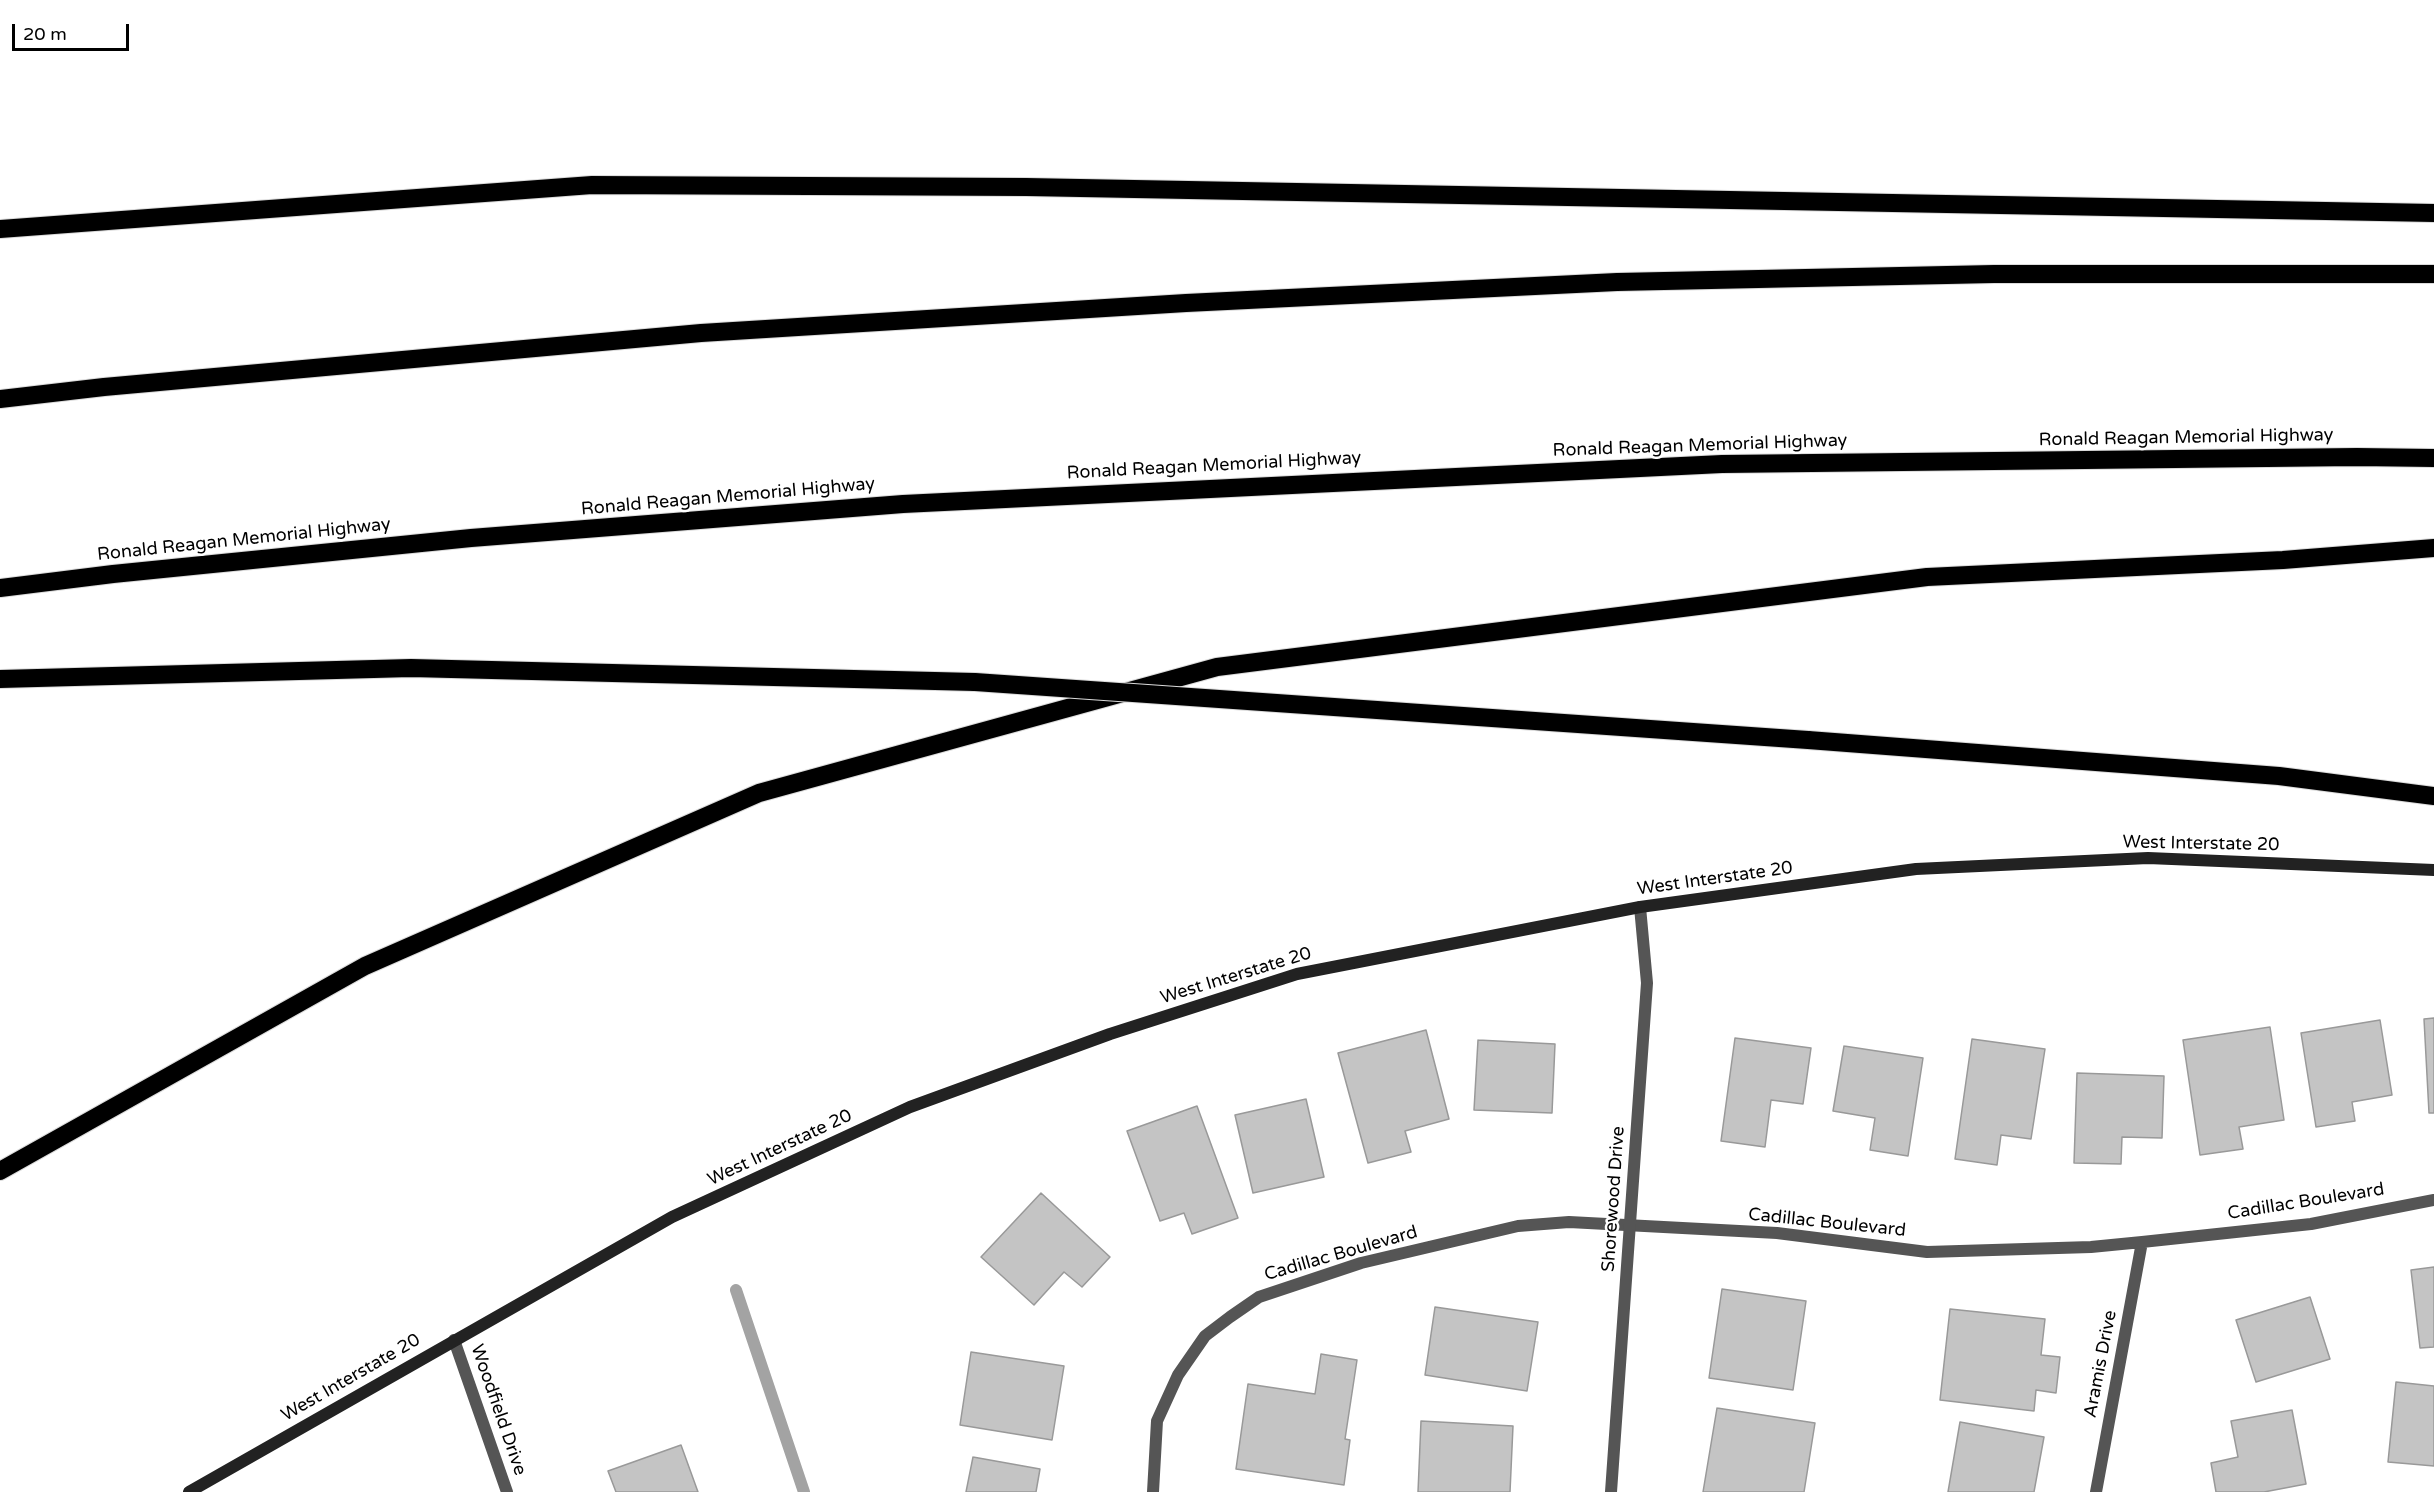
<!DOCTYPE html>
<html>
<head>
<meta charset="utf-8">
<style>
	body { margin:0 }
	#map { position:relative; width:2434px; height:1492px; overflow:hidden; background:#fff; font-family:"Varela Round",sans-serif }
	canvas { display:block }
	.scale { position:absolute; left:12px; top:24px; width:117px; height:27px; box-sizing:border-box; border:3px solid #000; border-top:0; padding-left:8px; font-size:18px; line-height:21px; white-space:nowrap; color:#000; -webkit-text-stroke:4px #fff; paint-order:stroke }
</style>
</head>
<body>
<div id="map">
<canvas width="2434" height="1492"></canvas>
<div class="scale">20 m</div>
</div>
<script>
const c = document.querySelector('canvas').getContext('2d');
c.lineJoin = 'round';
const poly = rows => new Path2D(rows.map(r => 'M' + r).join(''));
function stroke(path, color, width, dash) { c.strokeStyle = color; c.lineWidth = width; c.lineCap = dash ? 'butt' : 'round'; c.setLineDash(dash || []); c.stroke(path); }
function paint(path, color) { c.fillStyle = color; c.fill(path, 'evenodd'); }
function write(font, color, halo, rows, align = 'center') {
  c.font = font + ' "Varela Round",sans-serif'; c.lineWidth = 5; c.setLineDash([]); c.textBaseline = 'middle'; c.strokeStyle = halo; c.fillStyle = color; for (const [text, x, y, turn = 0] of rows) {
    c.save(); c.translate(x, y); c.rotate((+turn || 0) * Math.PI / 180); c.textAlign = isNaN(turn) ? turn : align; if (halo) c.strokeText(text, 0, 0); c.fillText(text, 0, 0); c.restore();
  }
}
stroke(poly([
	[736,1290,804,1492]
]), '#a3a3a3', 12);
const building = poly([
	[2434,1018,2434,1113,2429,1113,2424,1019,2434,1018],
	[2380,1020,2392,1095,2352,1102,2355,1121,2316,1127,2301,1033,2380,1020],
	[2270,1027,2284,1120,2239,1127,2243,1149,2200,1155,2183,1040,2270,1027],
	[1426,1030,1449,1119,1405,1131,1411,1152,1368,1163,1338,1053,1426,1030],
	[1735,1038,1811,1048,1803,1104,1771,1100,1765,1147,1721,1141,1735,1038],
	[1972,1039,2045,1049,2031,1139,2001,1135,1997,1165,1955,1159,1972,1039],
	[1478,1040,1555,1044,1552,1113,1474,1110,1478,1040],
	[1844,1046,1923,1058,1908,1156,1870,1150,1875,1118,1833,1111,1844,1046],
	[2077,1073,2164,1076,2162,1138,2122,1137,2121,1164,2074,1163,2077,1073],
	[1306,1099,1324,1177,1253,1193,1235,1115,1306,1099],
	[1197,1106,1238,1218,1192,1234,1184,1213,1160,1221,1127,1131,1197,1106],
	[1041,1193,1110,1257,1082,1287,1064,1272,1034,1305,981,1257,1041,1193],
	[2434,1267,2434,1347,2420,1348,2411,1270,2434,1267],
	[1722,1289,1806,1301,1793,1390,1709,1378,1722,1289],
	[2310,1297,2330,1359,2256,1382,2236,1320,2310,1297],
	[1435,1307,1538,1322,1527,1391,1425,1375,1435,1307],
	[1950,1309,2045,1319,2041,1355,2060,1357,2056,1393,2036,1390,2034,1411,1940,1400,1950,1309],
	[971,1352,1064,1366,1052,1440,960,1425,971,1352],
	[1321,1354,1357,1360,1345,1439,1350,1440,1344,1485,1236,1469,1248,1384,1315,1394,1321,1354],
	[2396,1382,2434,1386,2434,1466,2388,1462,2396,1382],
	[1717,1408,1815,1423,1804,1492,1703,1492,1717,1408],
	[2292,1410,2306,1484,2264,1492,2216,1492,2211,1463,2238,1457,2231,1421,2292,1410],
	[1421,1421,1513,1426,1510,1492,1418,1492,1421,1421],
	[1960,1422,2044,1437,2034,1492,1948,1492,1960,1422],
	[681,1445,698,1492,616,1492,608,1471,681,1445],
	[973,1457,1040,1469,1036,1492,966,1492,973,1457]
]);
paint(building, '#c4c4c4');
stroke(building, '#999', 1.5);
const motorway = poly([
	[0,229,592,185,1026,187,2434,213],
	[0,399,104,387,701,333,1186,303,1617,282,1994,274,2434,274],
	[0,588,113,574,471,538,903,504,1722,464,2357,457,2434,458],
	[0,679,411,668,975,682],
	[1808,740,2279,776,2434,796],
	[0,1171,365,966,759,793,1217,667,1927,577,2283,560,2434,548]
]);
stroke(motorway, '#dbdbdb', 20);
stroke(poly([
	[454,1340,507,1492],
	[1153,1492,1157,1421,1178,1375,1205,1336,1230,1317,1259,1297,1361,1263,1518,1226,1569,1222,1777,1233,1927,1252,2091,1247,2142,1242,2311,1224,2434,1200],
	[2096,1492,2142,1242]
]), '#555', 12);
stroke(poly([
	[1611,1492,1647,983,1640,907]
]), '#555', 12);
stroke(poly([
	[189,1492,672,1217,910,1107,1110,1034,1297,974,1640,907,1916,869,2148,858,2434,870]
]), '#222', 12);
stroke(motorway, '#000', 18);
const motorwayBridge = poly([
	[975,682,1808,740]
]);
stroke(motorwayBridge, '#dbdbdb', 20, []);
stroke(motorwayBridge, '#000', 18);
write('18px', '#000', '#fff', [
	["Ronald Reagan Memorial Highway",2186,438,-1],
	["Ronald Reagan Memorial Highway",1700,446,-2],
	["Ronald Reagan Memorial Highway",1214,466,-3],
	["Ronald Reagan Memorial Highway",728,497,-5],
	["Ronald Reagan Memorial Highway",244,540,-6],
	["West Interstate 20",2201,844,1],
	["West Interstate 20",1715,879,-8],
	["West Interstate 20",1236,976,-17],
	["West Interstate 20",780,1148,-25],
	["Shorewood Drive",1614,1199,-86],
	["Cadillac Boulevard",2306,1202,-9],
	["Cadillac Boulevard",1827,1223,6],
	["Cadillac Boulevard",1341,1254,-16],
	["Aramis Drive",2101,1364,-79],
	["West Interstate 20",351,1378,-30],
	["Woodfield Drive",498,1410,71]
]);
</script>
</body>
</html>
